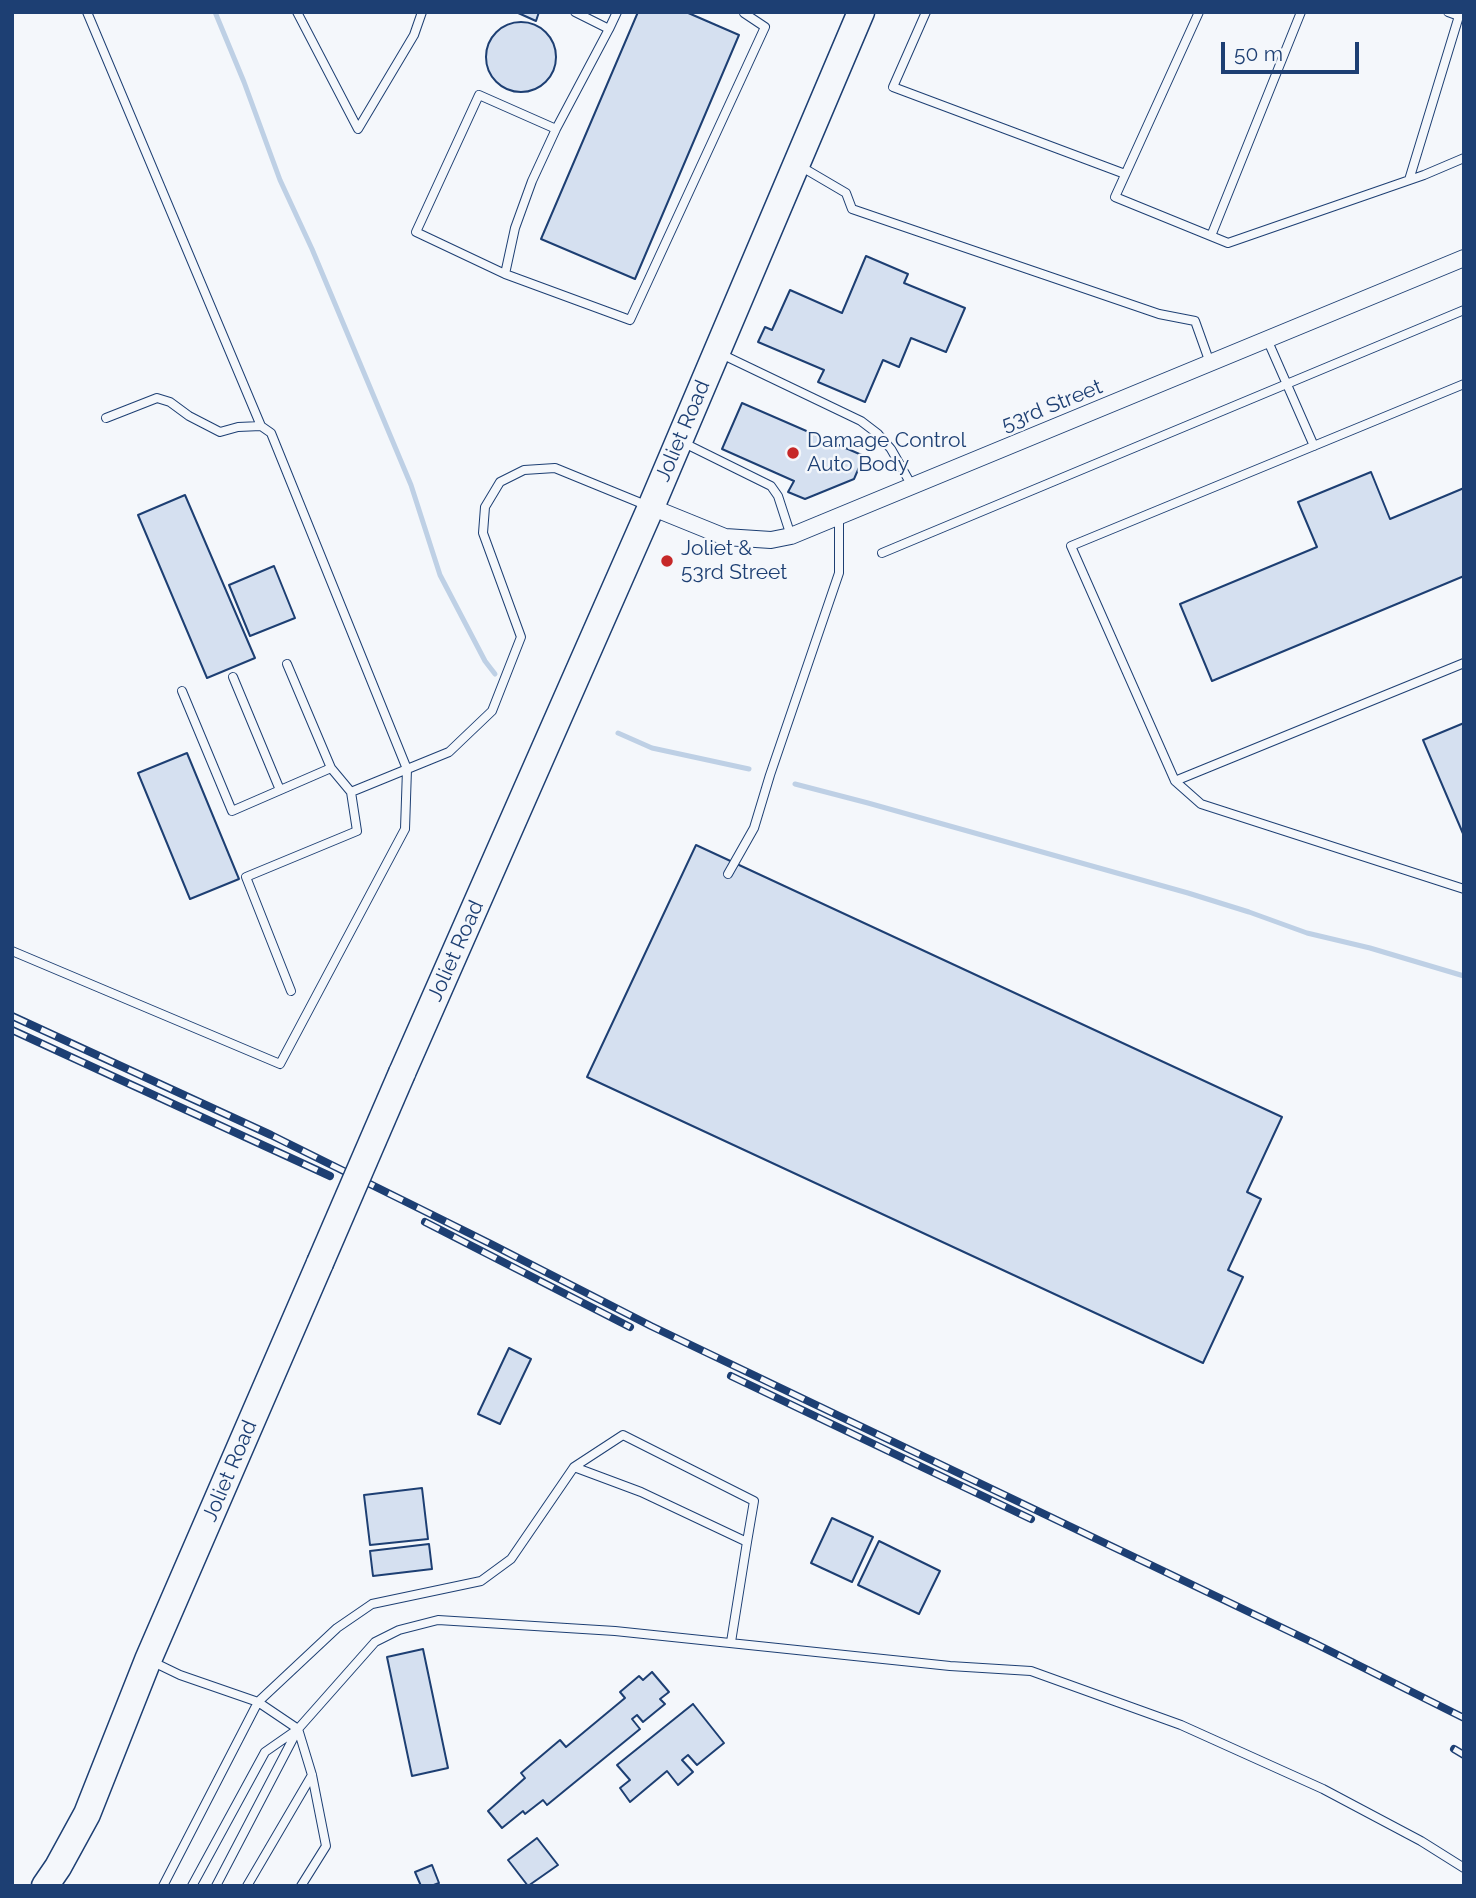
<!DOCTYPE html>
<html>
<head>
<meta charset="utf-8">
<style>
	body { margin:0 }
	#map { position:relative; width:1476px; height:1898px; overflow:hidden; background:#f4f7fb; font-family:Raleway,sans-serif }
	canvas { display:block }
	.frame { position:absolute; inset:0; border:14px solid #1d3f73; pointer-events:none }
	.scale { position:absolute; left:1221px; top:42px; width:138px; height:32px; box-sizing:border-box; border:4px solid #1d3f73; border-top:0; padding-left:9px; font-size:21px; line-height:24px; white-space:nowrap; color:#1d3f73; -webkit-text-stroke:5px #f4f7fb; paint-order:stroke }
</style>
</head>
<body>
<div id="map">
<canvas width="1476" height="1898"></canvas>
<div class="frame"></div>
<div class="scale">50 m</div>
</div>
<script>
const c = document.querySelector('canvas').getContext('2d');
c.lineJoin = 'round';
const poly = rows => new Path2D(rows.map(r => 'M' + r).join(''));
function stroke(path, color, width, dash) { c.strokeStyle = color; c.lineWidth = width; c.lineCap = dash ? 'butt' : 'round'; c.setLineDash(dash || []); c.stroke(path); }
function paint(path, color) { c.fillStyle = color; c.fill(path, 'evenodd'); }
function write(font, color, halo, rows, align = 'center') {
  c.font = font + ' Raleway,sans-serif'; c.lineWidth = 5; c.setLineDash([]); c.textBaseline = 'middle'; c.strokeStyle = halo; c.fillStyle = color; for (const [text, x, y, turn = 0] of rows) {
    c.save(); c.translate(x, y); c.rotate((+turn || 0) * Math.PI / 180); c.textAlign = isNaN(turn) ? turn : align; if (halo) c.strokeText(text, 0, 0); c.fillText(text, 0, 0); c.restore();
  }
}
stroke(poly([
	[215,12,244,82,280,180,312,249,411,485,440,575,485,661,495,674],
	[618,733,652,748,749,769],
	[795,784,868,803,1188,893,1249,912,1307,933,1370,948,1464,976]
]), '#bed0e5', 5);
const building = poly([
	[516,12,539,12,536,21,516,12],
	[638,12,686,12,739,35,635,279,541,239,638,12],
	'486 57a35 35 0 1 1 70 0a35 35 0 1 1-70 0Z',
	[866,256,908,274,904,283,965,308,946,352,911,338,899,367,883,360,865,402,818,382,824,370,758,342,765,327,772,330,790,290,842,313,866,256],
	[742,403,864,456,854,479,805,499,788,492,794,481,722,449,742,403],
	[1371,472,1390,519,1464,488,1464,576,1212,681,1180,604,1317,547,1298,502,1371,472],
	[185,495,255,658,207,678,138,515,185,495],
	[274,566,295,618,250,636,229,585,274,566],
	[1464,723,1464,836,1423,740,1464,723],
	[187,753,239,879,190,899,138,773,187,753],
	[696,845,1282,1117,1247,1192,1261,1199,1228,1270,1243,1277,1203,1363,587,1077,696,845],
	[509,1348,531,1359,500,1424,478,1414,509,1348],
	[422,1488,428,1539,370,1545,364,1495,422,1488],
	[832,1518,873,1537,852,1582,811,1563,832,1518],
	[879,1541,940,1571,919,1614,858,1585,879,1541],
	[429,1544,432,1569,373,1576,370,1551,429,1544],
	[423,1649,448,1768,412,1776,387,1657,423,1649],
	[652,1672,669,1692,660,1699,665,1704,643,1722,637,1715,632,1719,640,1729,547,1805,543,1800,525,1814,523,1811,502,1828,488,1811,525,1778,521,1773,560,1740,566,1747,625,1698,620,1692,639,1676,643,1680,652,1672],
	[693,1704,724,1743,697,1765,688,1755,682,1760,693,1772,678,1785,667,1771,630,1802,620,1788,630,1780,617,1765,693,1704],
	[537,1838,558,1865,528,1886,508,1860,537,1838],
	[432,1865,439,1883,431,1886,421,1886,415,1872,432,1865]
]);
paint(building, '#d5e0f0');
stroke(building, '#1d3f73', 2);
const service = poly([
	[87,12,261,426],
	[297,12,358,129,414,35,422,12],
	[575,12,609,29,617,12],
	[926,12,893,87,1125,174],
	[1199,12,1115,197,1228,243,1424,175,1464,158],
	[609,29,556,129,532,181,515,228,505,274,630,320,765,27,744,13],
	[800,166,846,193,852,209,1159,314,1195,321,1210,363],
	[1409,180,1459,16,1448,12],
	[1211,236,1301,12],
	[505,274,416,232,479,95,556,129],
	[1267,339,1314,446],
	[719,353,861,421,878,434,891,449,912,486],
	[1464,384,1071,546,1175,781,1464,663],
	[682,442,771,486,778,496,791,536],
	[882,553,1464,310],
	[287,664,331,768],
	[233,677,280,790],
	[182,691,232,811,331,768,351,792],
	[1175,781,1201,804,1464,889],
	[728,874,754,828,770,775,839,573,839,516],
	[12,951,280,1064,405,829,407,769,271,433,261,426,238,427,220,432,189,416,170,402,157,398,106,418],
	[291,991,246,877,357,831,351,792,449,752,492,711,521,637,483,533,485,507,500,482,524,470,555,468,648,506],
	[574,1467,623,1435,754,1501,747,1542],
	[151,1661,180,1675,258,1702,298,1729,312,1775,326,1846,301,1886],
	[163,1886,258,1702,337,1628,372,1604,481,1581,511,1559,574,1467,641,1492,747,1542,731,1642],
	[192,1886,265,1752,298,1729,375,1642,399,1630,438,1620,615,1631,950,1666,1031,1671,1181,1725,1323,1789,1421,1841,1464,1868],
	[216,1886,297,1731],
	[247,1886,312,1775]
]);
const minor = poly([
	[651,507,725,537,771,540,791,536,1464,258]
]);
const primary = poly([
	[402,1073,651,507,861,12],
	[45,1886,58,1867,87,1814,148,1660,320,1263]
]);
stroke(service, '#1d3f73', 10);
stroke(minor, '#1d3f73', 18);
stroke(primary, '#1d3f73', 29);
stroke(service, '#f4f7fb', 8);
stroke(minor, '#f4f7fb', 16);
stroke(primary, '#f4f7fb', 26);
const rail = poly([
	[12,1016,271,1135,491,1244,651,1326,1316,1644,1464,1718],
	[12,1030,330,1176],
	[425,1222,630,1327],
	[731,1376,1031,1519],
	[1454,1749,1464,1755]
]);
stroke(rail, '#1d3f73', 8);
stroke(rail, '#f4f7fb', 5, [16]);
const primaryBridge = poly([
	[320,1263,402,1073]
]);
stroke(primaryBridge, '#1d3f73', 29, []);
stroke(primaryBridge, '#f4f7fb', 26);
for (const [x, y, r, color] of [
	[793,453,7,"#c62828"],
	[667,561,7,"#c62828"]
]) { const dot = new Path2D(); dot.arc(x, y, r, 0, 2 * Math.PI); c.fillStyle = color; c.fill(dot); stroke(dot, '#f4f7fb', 2.5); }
write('21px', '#1d3f73', '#f4f7fb', [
	["53rd Street",1052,406,-22],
	["Joliet Road",683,431,-67],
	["Joliet Road",456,951,-66],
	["Joliet Road",230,1471,-67]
]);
write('21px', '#1d3f73', '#f4f7fb', [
	["Damage Control",807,441],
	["Auto Body",807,465],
	["Joliet &",681,549],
	["53rd Street",681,573]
], 'left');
</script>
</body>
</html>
